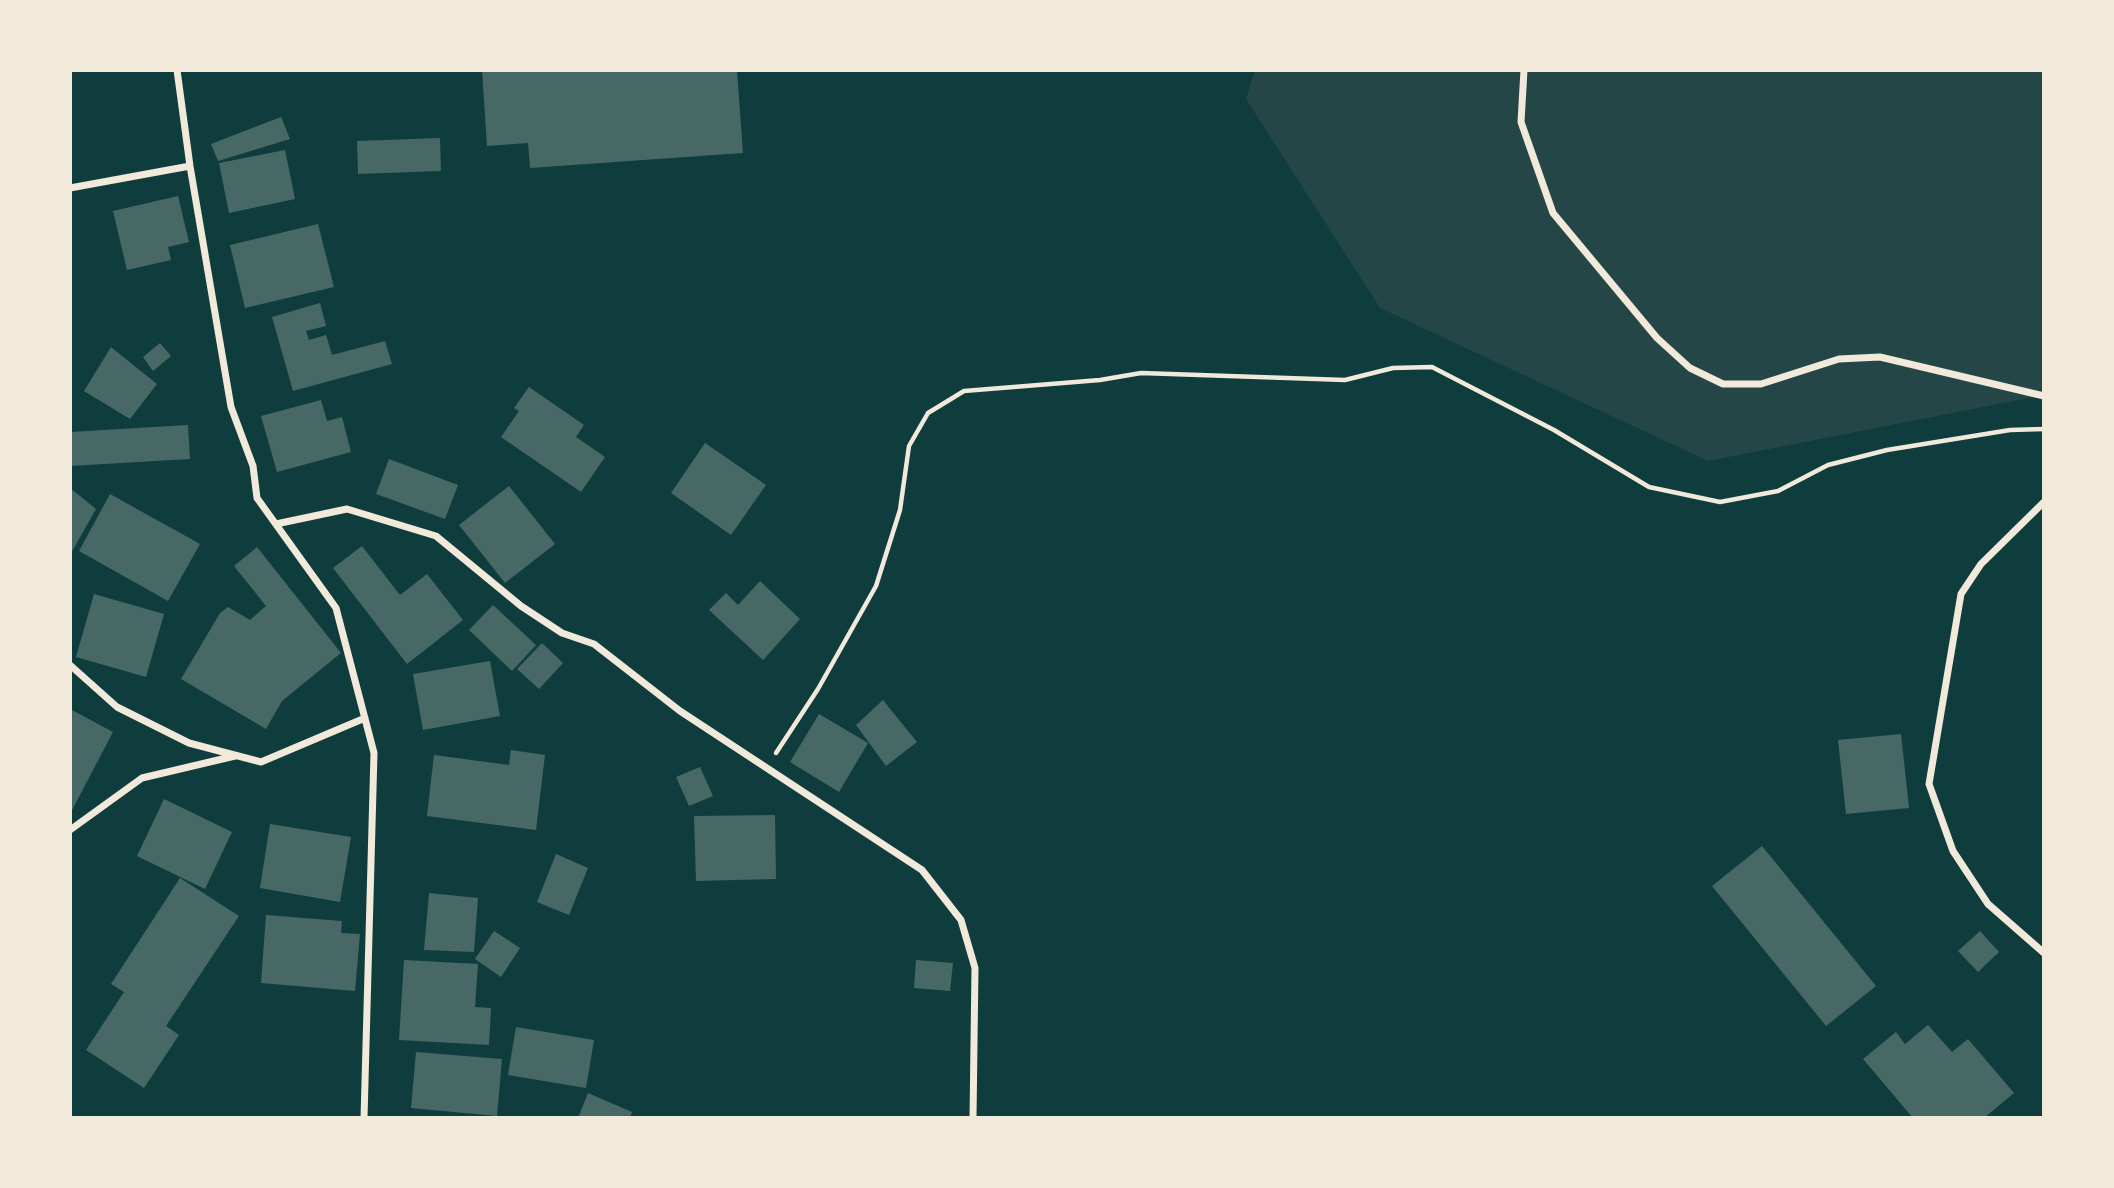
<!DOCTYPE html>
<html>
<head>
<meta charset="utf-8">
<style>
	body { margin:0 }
	#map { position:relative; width:2114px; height:1188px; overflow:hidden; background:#0f3d3e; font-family:"Space Grotesk",sans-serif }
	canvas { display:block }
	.frame { position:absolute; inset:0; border:72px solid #f1e9da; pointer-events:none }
</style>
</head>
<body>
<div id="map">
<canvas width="2114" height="1188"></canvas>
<div class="frame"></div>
</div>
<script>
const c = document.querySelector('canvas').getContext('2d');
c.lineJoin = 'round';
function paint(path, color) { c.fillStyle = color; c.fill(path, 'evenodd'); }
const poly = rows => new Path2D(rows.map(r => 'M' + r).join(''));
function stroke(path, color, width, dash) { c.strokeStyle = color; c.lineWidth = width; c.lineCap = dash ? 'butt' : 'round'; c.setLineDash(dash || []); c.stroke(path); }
paint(poly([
	[1255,70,2044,70,2044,395,1708,461,1380,308,1246,99]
]), '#244646');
paint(poly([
	[482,70,737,70,743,153,530,168,528,143,487,146],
	[281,117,290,139,218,161,211,144],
	[440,138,441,171,358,174,357,141],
	[285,150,295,199,229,213,219,163],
	[178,196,189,242,168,247,171,260,127,270,113,211],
	[318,224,334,287,245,308,230,245],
	[320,303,326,326,306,331,309,340,326,335,332,355,385,341,392,364,293,391,272,317],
	[160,343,171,356,153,371,143,357],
	[111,347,157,384,130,419,84,391],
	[529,387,584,425,576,437,605,457,581,492,501,437,519,411,514,408],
	[321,400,327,421,342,417,351,452,277,472,261,416],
	[188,425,190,459,70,466,70,432],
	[705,443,766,485,731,535,671,493],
	[389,459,458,485,445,519,376,494],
	[509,486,555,544,505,583,459,525],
	[70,488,96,509,70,555],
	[110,494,200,544,168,601,79,551],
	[362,546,400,595,427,574,463,620,407,664,333,568],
	[257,547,341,653,282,701,266,729,181,679,220,613,228,607,250,620,266,606,234,566],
	[760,581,800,619,763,660,709,610,726,593,738,605],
	[94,594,164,614,146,677,76,657],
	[493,605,536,645,512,671,469,630],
	[542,643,563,663,539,689,517,669],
	[490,661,500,716,423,730,413,674],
	[883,700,917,742,886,766,856,725],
	[70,709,113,732,70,814],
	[819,714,868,743,839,792,790,762],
	[1901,734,1909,808,1846,814,1838,740],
	[511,750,545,755,536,830,427,816,434,755,509,765],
	[700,767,713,796,689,806,676,777],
	[164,799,232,832,205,889,137,856],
	[775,815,776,879,696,881,694,816],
	[270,824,351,837,340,902,260,888],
	[1762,846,1876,986,1826,1026,1712,886],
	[556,854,588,868,569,915,537,902],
	[180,878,239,916,166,1026,179,1035,144,1088,86,1050,124,992,111,984],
	[429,893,478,898,474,952,424,950],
	[266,915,342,921,341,933,360,934,355,991,261,983],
	[494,931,520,948,501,977,475,959],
	[1980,931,1999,952,1978,972,1958,951],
	[404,960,478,964,475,1007,491,1008,489,1045,399,1040],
	[916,960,953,963,950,991,914,988],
	[1928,1025,1952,1052,1968,1039,2014,1093,1984,1118,1913,1118,1863,1059,1896,1032,1905,1044],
	[516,1027,594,1040,586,1088,508,1075],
	[416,1052,502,1059,497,1116,411,1108],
	[588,1093,632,1112,630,1118,578,1118]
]), '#486865');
stroke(poly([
	[776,753,818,689,876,586,900,510,909,446,928,413,964,391,1100,380,1141,373,1345,380,1393,368,1432,367,1554,430,1649,487,1720,502,1778,491,1828,465,1887,450,2010,430,2044,429]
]), '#f1e9da', 4.5);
stroke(poly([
	[177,70,190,166,231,407,253,466,257,498,336,608,374,753,364,1118],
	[1524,70,1521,122,1553,213,1657,338,1690,368,1723,384,1761,384,1839,359,1880,357,2044,396],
	[70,188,190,166],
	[2044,502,1981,564,1961,594,1929,784,1953,851,1988,904,2044,953],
	[276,524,347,509,436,536,521,606,562,633,594,644,680,711,922,870,961,920,975,968,973,1118],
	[70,665,117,707,189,743,261,762,365,718],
	[70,830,142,778,235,756]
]), '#f1e9da', 7);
</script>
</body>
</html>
